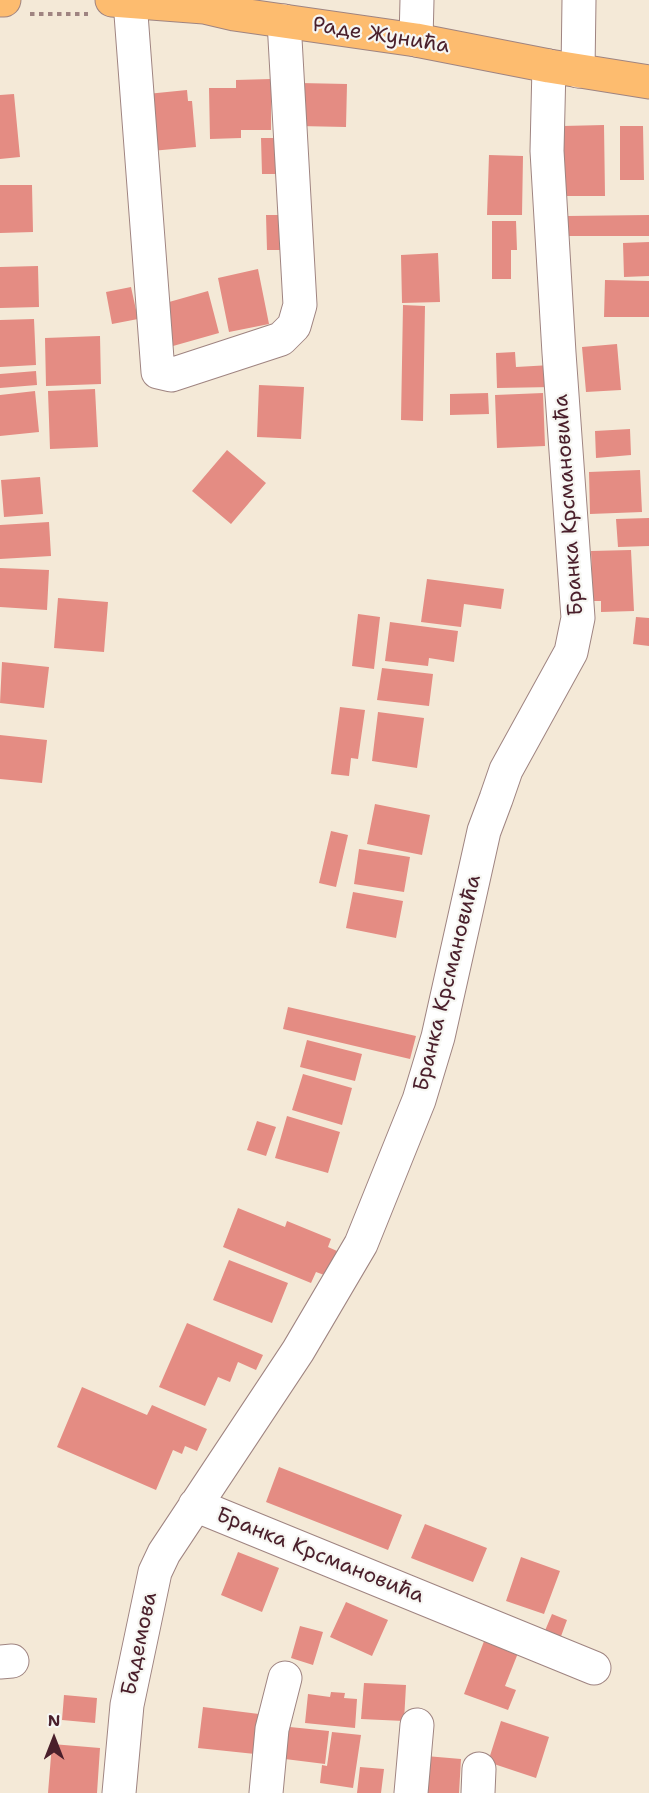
<!DOCTYPE html>
<html>
<head>
<meta charset="utf-8">
<style>
	body { margin:0 }
	#map { position:relative; width:649px; height:1793px; overflow:hidden; background:#f4e9d7; font-family:"Shantell Sans",sans-serif }
	canvas { display:block }
	.north { position:absolute; left:24px; top:1709px; width:60px; height:60px; -webkit-text-stroke:4px #f6f6f2; paint-order:stroke; rotate:0deg; font-size:16px; font-weight:700; line-height:24px; text-align:center; color:#4a1f2b }
	.north::after { content:''; display:block; margin:auto; width:21px; height:27px; background:#4a1f2b; clip-path:polygon(50% 0,100% 100%,50% 72%,0 100%) }
</style>
</head>
<body>
<div id="map">
<canvas width="649" height="1793"></canvas>
<div class="north">N</div>
</div>
<script>
const c = document.querySelector('canvas').getContext('2d');
c.lineJoin = 'round';
function paint(path, color) { c.fillStyle = color; c.fill(path, 'evenodd'); }
const poly = rows => new Path2D(rows.map(r => 'M' + r).join(''));
function stroke(path, color, width, dash) { c.strokeStyle = color; c.lineWidth = width; c.lineCap = dash ? 'butt' : 'round'; c.setLineDash(dash || []); c.stroke(path); }
function write(font, color, halo, rows, align = 'center') {
  c.font = font + ' "Shantell Sans",sans-serif'; c.lineWidth = 4.5; c.setLineDash([]); c.textBaseline = 'middle'; c.strokeStyle = halo; c.fillStyle = color; for (const [text, x, y, turn = 0] of rows) {
    c.save(); c.translate(x, y); c.rotate((+turn || 0) * Math.PI / 180); c.textAlign = isNaN(turn) ? turn : align; if (halo) c.strokeText(text, 0, 0); c.fillText(text, 0, 0); c.restore();
  }
}
paint(poly([
	[271,79,271,130,241,130,241,138,210,139,209,88,236,88,236,80],
	[300,83,347,84,346,127,299,126],
	[187,90,188,101,192,101,196,147,151,151,147,94],
	[14,94,20,157,0,159,0,95],
	[604,125,605,196,564,196,563,126],
	[620,126,643,126,644,180,620,180],
	[261,138,281,138,282,174,262,174],
	[489,155,523,156,522,215,487,215],
	[0,185,32,185,33,232,0,233],
	[266,215,288,215,289,250,267,250],
	[649,215,649,236,567,236,567,216],
	[492,221,516,221,517,250,511,250,511,279,492,279],
	[649,242,649,276,624,277,623,243],
	[438,253,440,302,402,303,401,255],
	[38,266,39,307,0,308,0,267],
	[258,269,269,324,229,332,218,278],
	[605,280,649,281,649,317,604,317],
	[131,287,138,319,112,324,106,292],
	[208,291,219,333,173,346,162,304],
	[403,305,425,306,423,421,401,420],
	[34,319,36,365,0,367,0,320],
	[100,336,101,384,46,386,45,338],
	[617,344,621,390,586,392,582,347],
	[515,352,516,367,551,365,552,387,497,388,496,353],
	[36,371,37,385,0,388,0,374],
	[259,385,304,387,301,439,257,437],
	[95,389,98,447,50,449,48,391],
	[35,391,39,432,0,436,0,395],
	[488,393,489,414,450,415,450,394],
	[543,393,545,446,497,448,495,395],
	[630,429,631,455,596,458,595,431],
	[227,450,266,483,231,524,192,491],
	[640,470,642,512,590,514,589,472],
	[40,477,43,514,4,517,1,480],
	[649,518,649,546,618,547,616,519],
	[49,522,51,556,0,559,0,525],
	[631,550,634,611,601,612,601,601,593,601,591,551],
	[0,568,49,570,47,610,0,607],
	[427,579,504,589,501,609,464,604,461,627,421,622],
	[58,598,108,602,104,652,54,648],
	[358,614,380,617,374,669,352,666],
	[636,617,649,618,649,646,633,644],
	[390,622,458,631,454,662,429,658,428,666,385,661],
	[2,662,49,667,44,708,0,703],
	[382,668,433,674,429,706,377,700],
	[340,707,365,710,358,759,351,758,349,776,331,774],
	[378,712,424,718,417,768,372,761],
	[0,735,47,740,42,783,0,779],
	[375,804,430,815,422,855,367,844],
	[331,831,348,835,336,887,319,883],
	[359,849,410,857,404,892,354,884],
	[353,892,403,901,396,938,346,928],
	[288,1007,416,1036,410,1059,283,1029],
	[307,1040,362,1054,355,1081,300,1067],
	[303,1074,352,1088,342,1125,292,1110],
	[287,1116,340,1132,328,1173,275,1158],
	[257,1121,276,1127,266,1156,247,1150],
	[238,1208,285,1227,287,1221,331,1239,328,1247,337,1251,327,1276,316,1272,311,1283,223,1247],
	[229,1260,288,1283,272,1323,213,1300],
	[187,1323,263,1355,256,1370,238,1362,230,1382,218,1377,205,1406,159,1387],
	[82,1387,147,1415,152,1405,207,1429,197,1451,185,1446,182,1454,173,1450,156,1490,57,1447],
	[279,1467,402,1515,388,1550,266,1502],
	[425,1524,487,1548,473,1582,411,1558],
	[238,1552,279,1568,262,1612,221,1595],
	[521,1557,560,1571,544,1614,506,1601],
	[346,1602,388,1620,372,1656,330,1637],
	[552,1614,567,1620,560,1639,544,1633],
	[300,1626,323,1632,313,1665,291,1658],
	[486,1636,520,1648,505,1686,516,1690,508,1710,464,1694],
	[364,1683,406,1685,404,1721,361,1719],
	[331,1692,345,1693,344,1698,357,1699,355,1728,305,1723,308,1694,330,1697],
	[64,1695,97,1698,95,1723,62,1720],
	[203,1707,259,1714,255,1754,198,1748],
	[501,1721,549,1737,536,1778,488,1762],
	[280,1726,329,1731,325,1764,277,1758],
	[332,1732,361,1735,353,1788,320,1783,322,1765,327,1766],
	[52,1744,100,1748,97,1793,48,1793],
	[426,1756,461,1759,459,1793,423,1793],
	[360,1767,384,1769,381,1793,357,1793]
]), '#e48c83');
const minor = poly([
	[130,1,158,372,171,375,281,339,294,326,300,305,284,21],
	[416,40,417,0],
	[578,71,579,0],
	[195,1505,594,1668],
	[0,1662,12,1661],
	[119,1793,127,1705,155,1572,164,1553,298,1351,361,1244,419,1100,438,1037,484,831,496,799,506,770,571,652,578,618,559,353,547,151,549,66],
	[266,1793,272,1729,285,1678],
	[411,1793,417,1725],
	[478,1793,479,1769]
]);
const major = poly([
	[0,0,4,0],
	[112,0,204,7,234,14,416,40,549,66,649,82]
]);
stroke(minor, '#9f8481', 35);
stroke(major, '#9f8481', 35);
stroke(poly([
	[30,14,88,14]
]), '#9f8481', 4, [4.5, 4.5]);
stroke(minor, '#fff', 33);
stroke(major, '#fdbc6f', 33);
write('21px', '#4a1f2b', '#f6f6f2', [
	["Раде Жунића",381,36,9],
	["Бранка Крсмановића",569,505,-94],
	["Бранка Крсмановића",448,983,-76],
	["Бранка Крсмановића",320,1556,22],
	["Бадемова",140,1644,-78]
]);
</script>
</body>
</html>
